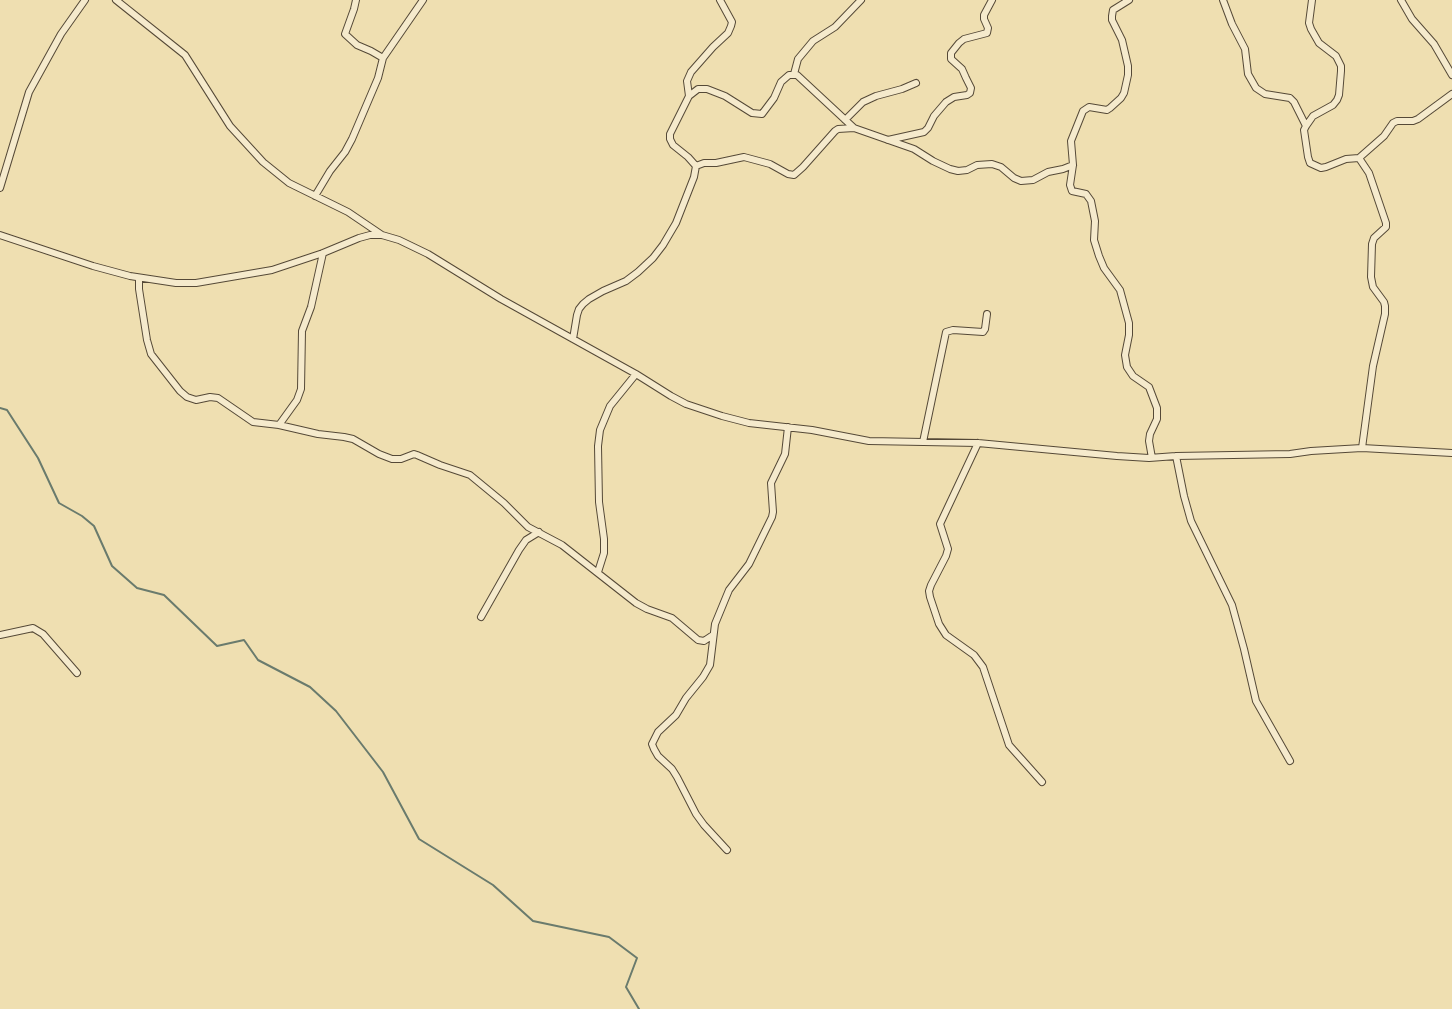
<!DOCTYPE html>
<html>
<head>
<meta charset="utf-8">
<style>
	body { margin:0 }
	canvas { display:block; background:#efdfb1 }
</style>
</head>
<body>
<canvas width="1452" height="1009"></canvas>
<script>
const c = document.querySelector('canvas').getContext('2d');
c.lineJoin = 'round';
const poly = rows => new Path2D(rows.map(r => 'M' + r).join(''));
function stroke(path, color, width, dash) { c.strokeStyle = color; c.lineWidth = width; c.lineCap = dash ? 'butt' : 'round'; c.setLineDash(dash || []); c.stroke(path); }
stroke(poly([
	[0,408,7,410,38,458,59,503,82,516,94,526,112,566,137,588,164,595,217,646,244,640,258,660,310,687,336,711,383,772,419,839,493,885,533,921,609,937,637,958,626,987,639,1009]
]), '#6a7b6d', 2);
const minor = poly([
	[116,0,185,55,230,126,263,162,289,183,348,212,382,235],
	[356,0,354,9,345,34,357,45,371,51,383,58],
	[1129,0,1113,10,1112,16,1112,20,1122,40,1128,66,1128,75,1124,93,1121,98,1110,108,1107,110,1089,107,1083,111,1071,141,1073,165,1070,185,1072,191,1086,194,1091,201,1095,221,1094,240,1099,256,1104,268,1120,290,1129,323,1129,335,1125,355,1127,367,1133,376,1149,387,1157,408,1157,419,1150,434,1149,441,1152,458],
	[1223,0,1232,24,1245,49,1248,74,1256,88,1265,94,1290,98,1294,102,1306,126],
	[1312,0,1309,23,1311,29,1319,43,1336,56,1341,66,1341,71,1339,95,1337,100,1333,105,1313,116,1306,126,1304,130,1308,157,1310,163,1321,168,1326,167,1346,159,1359,158,1384,136,1393,123,1397,121,1413,121,1418,119,1452,94],
	[1401,0,1412,19,1434,44,1452,75],
	[794,74,798,59,813,41,835,27,861,0],
	[689,96,687,81,691,72,713,47,728,33,731,26,732,22,720,0],
	[845,120,863,102,876,96,902,89,916,83],
	[888,140,924,132,928,128,934,116,946,102,954,97,967,95,970,93,971,88,966,78,962,69,951,59,951,53,959,43,964,39,987,33,988,28,984,19,984,15,992,0],
	[1359,158,1369,173,1386,223,1386,227,1374,238,1372,244,1371,277,1373,287,1384,302,1385,306,1385,314,1373,366,1362,448],
	[696,166,704,163,716,163,744,157,770,164,788,174,794,175,803,167,835,131,838,129,854,128,914,149,933,161,950,169,958,171,967,170,977,165,992,164,1001,167,1014,178,1021,181,1033,180,1048,172,1063,169,1073,165],
	[0,188,29,92,61,34,85,0],
	[315,196,330,171,345,152,352,139,378,78,383,58,423,0],
	[0,235,93,266,130,276,176,283,196,283,272,270,323,253,359,238,370,235,382,235,399,240,428,254,501,299,636,374,671,396,686,404,722,416,749,423,812,430,869,441,978,443,1117,456,1149,458,1176,456,1290,454,1311,451,1362,448,1452,453],
	[139,278,139,289,147,340,151,354,180,391,187,397,196,400,210,397,218,398,253,422,279,425,318,434,344,437,353,439,379,454,392,459,401,459,414,454,417,455,440,465,470,475,504,503,528,527,562,545,636,603,647,609,672,618,698,640,704,641,713,635],
	[573,339,577,315,579,309,583,304,589,299,603,291,626,281,638,272,653,258,663,245,676,223,694,177,696,166,688,157,673,145,670,139,670,134,689,96,698,89,707,89,725,96,752,113,762,114,774,98,781,82,789,75,797,75,854,128],
	[279,425,297,400,301,389,302,331,311,307,323,253],
	[923,442,946,332,953,330,983,332,985,329,987,314],
	[978,443,940,524,948,549,946,556,931,585,929,591,930,597,939,624,946,635,974,655,983,667,1009,745,1042,782],
	[1176,456,1184,496,1191,521,1232,605,1244,649,1256,701,1290,761],
	[598,572,604,553,604,539,599,502,598,446,600,430,610,406,636,374],
	[481,617,519,550,526,540,539,532],
	[0,635,33,628,43,634,77,673],
	[727,850,704,825,696,814,677,777,672,769,658,756,654,749,652,744,658,732,676,715,686,698,703,677,710,665,715,624,729,590,749,564,772,517,773,512,771,483,785,454,788,427]
]);
stroke(minor, '#554937', 8);
stroke(minor, '#f5eacc', 6);
</script>
</body>
</html>
